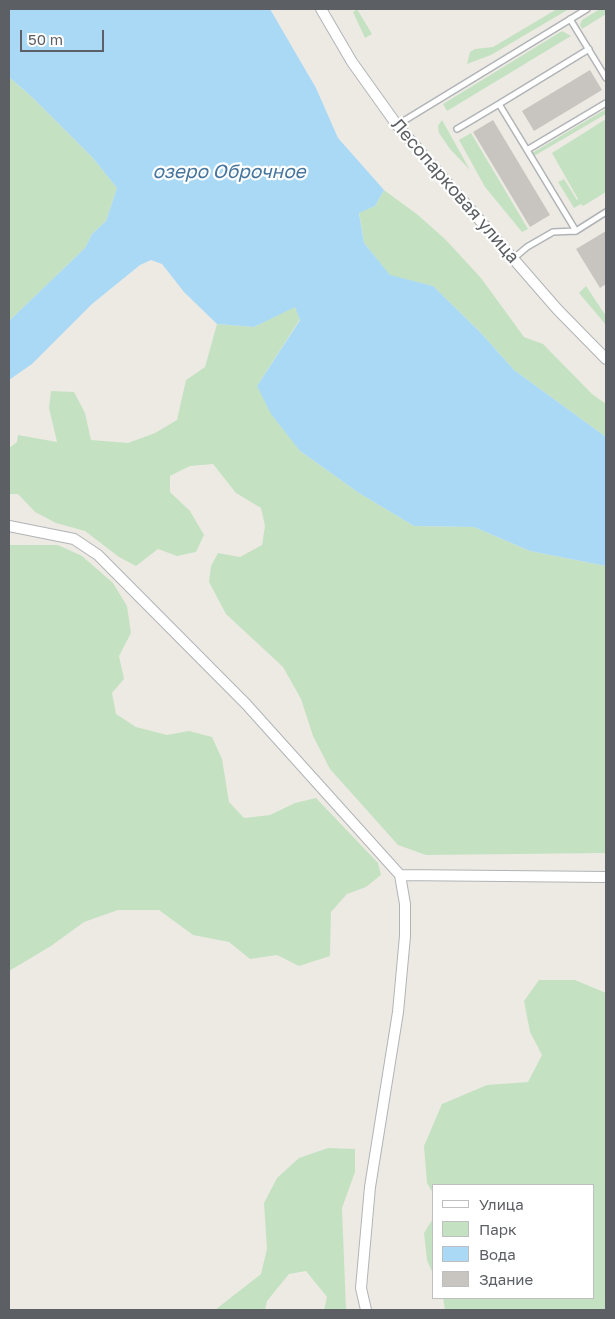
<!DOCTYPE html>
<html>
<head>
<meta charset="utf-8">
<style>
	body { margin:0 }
	#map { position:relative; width:615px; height:1319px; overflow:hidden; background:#edeae4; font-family:"Golos Text",sans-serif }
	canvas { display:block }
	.frame { position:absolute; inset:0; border:10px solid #5c5f63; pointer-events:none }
	.legend { position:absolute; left:432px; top:1184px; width:162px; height:115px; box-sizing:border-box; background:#fff; border:1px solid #bebfc1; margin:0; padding:6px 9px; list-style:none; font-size:15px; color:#5c5f63 }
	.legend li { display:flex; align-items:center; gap:10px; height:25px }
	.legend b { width:25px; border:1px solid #bebfc1 }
	.scale { position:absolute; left:20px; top:30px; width:84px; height:22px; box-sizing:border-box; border:2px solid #5c5f63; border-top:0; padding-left:6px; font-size:15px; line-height:18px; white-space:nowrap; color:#5c5f63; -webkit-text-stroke:4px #fff; paint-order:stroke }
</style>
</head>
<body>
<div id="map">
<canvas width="615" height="1319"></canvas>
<div class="frame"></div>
<ul class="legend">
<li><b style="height:6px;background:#fff"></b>Улица</li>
<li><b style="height:14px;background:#c4e2c2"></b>Парк</li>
<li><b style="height:14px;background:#aad9f6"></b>Вода</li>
<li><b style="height:14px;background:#c8c5c0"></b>Здание</li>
</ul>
<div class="scale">50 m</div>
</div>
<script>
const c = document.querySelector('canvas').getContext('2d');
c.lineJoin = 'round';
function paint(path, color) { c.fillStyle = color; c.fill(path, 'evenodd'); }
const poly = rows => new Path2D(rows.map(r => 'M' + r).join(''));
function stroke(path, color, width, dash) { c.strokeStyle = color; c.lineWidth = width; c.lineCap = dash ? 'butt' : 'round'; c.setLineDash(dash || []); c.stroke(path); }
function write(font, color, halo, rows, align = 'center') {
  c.font = font + ' "Golos Text",sans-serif'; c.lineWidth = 4.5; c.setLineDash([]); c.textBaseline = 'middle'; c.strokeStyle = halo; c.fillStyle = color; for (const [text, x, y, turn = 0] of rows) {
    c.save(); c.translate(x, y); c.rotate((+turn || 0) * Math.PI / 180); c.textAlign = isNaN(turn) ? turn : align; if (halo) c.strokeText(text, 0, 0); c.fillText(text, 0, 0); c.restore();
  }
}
paint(poly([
	[357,9,372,34,365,38,353,12],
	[557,9,569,9,491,55,467,64,470,52,475,49,493,47],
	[600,9,606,9,606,14,582,29,580,25,582,20],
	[562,31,571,36,447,111,443,104],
	[9,77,33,98,92,157,117,188,106,221,92,234,85,248,9,321],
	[606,109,606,114,534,156,532,153],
	[606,119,606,192,583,206,581,204,574,208,558,182,564,179,577,200,578,199,552,153],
	[442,120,470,170,450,149,439,133,438,126],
	[471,133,528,229,522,232,485,187,459,140],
	[384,190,418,215,446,240,481,278,524,337,543,344,592,394,606,404,606,437,514,370,481,333,433,286,390,276,364,243,359,212,375,206],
	[586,286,606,316,606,325,579,293],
	[295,306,300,319,257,386,300,451,359,493,414,526,474,527,530,551,606,566,606,853,426,855,398,845,330,769,313,736,301,699,283,667,226,614,209,582,211,566,218,553,240,557,262,545,265,526,261,508,236,493,213,464,190,466,170,476,170,492,190,511,204,535,196,552,177,556,158,549,136,566,119,557,85,531,56,523,35,512,18,494,9,494,9,448,17,442,18,435,57,442,49,408,51,391,74,392,85,413,91,440,128,443,155,433,177,420,186,380,205,367,217,324,254,327],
	[9,545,58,545,82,556,113,583,127,606,131,633,119,656,124,679,112,693,116,714,136,727,167,735,189,731,212,737,222,759,229,802,244,818,270,815,295,803,316,798,378,863,381,875,366,887,347,894,331,912,330,956,299,966,277,955,250,959,229,942,193,935,159,910,118,910,84,922,51,946,9,971],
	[539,980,575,980,606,993,606,1310,445,1310,443,1298,594,1298,594,1185,434,1185,434,1195,427,1183,424,1146,442,1104,487,1085,528,1082,542,1055,530,1032,524,1001],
	[328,1148,355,1149,355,1172,342,1208,346,1310,324,1310,327,1297,306,1271,289,1274,267,1301,265,1310,215,1310,261,1274,267,1249,264,1203,277,1178,299,1158],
	[434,1217,434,1276,427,1260,424,1233]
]), '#c4e2c2');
paint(poly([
	[9,9,270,9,316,88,338,138,384,190,375,206,359,213,364,243,390,275,433,286,481,333,514,370,606,437,606,566,530,551,474,527,414,526,359,493,300,451,271,414,257,386,300,320,295,307,254,327,217,324,184,292,162,264,151,260,140,265,92,304,32,364,9,380,9,321,85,248,92,234,106,221,117,188,92,157,33,98,9,77]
]), '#aad9f6');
paint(poly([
	[590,70,602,90,534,131,522,111],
	[493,120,550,215,530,227,473,132],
	[606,231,606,284,600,288,576,249]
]), '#c8c5c0');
const lane = poly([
	[570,19,606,78],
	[397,125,587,9],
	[457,129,499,104],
	[527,150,499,104,589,49],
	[576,231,527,150,606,103],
	[513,259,527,247,553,232,576,231,606,212]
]);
const street = poly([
	[321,9,352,62,397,125,557,309,606,359],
	[9,526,74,539,98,555,246,704,400,875,405,904,405,936,398,1012,370,1187,361,1288,366,1310],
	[400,875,606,877]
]);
stroke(lane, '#b1b4b7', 8);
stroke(street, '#b1b4b7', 12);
stroke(lane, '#fff', 5);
stroke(street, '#fff', 10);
write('18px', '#5c5f63', '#fff', [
	["Лесопарковая улица",455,191,49]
]);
write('italic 19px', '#46759e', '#fff', [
	["озеро Оброчное",229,172]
]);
</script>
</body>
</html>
